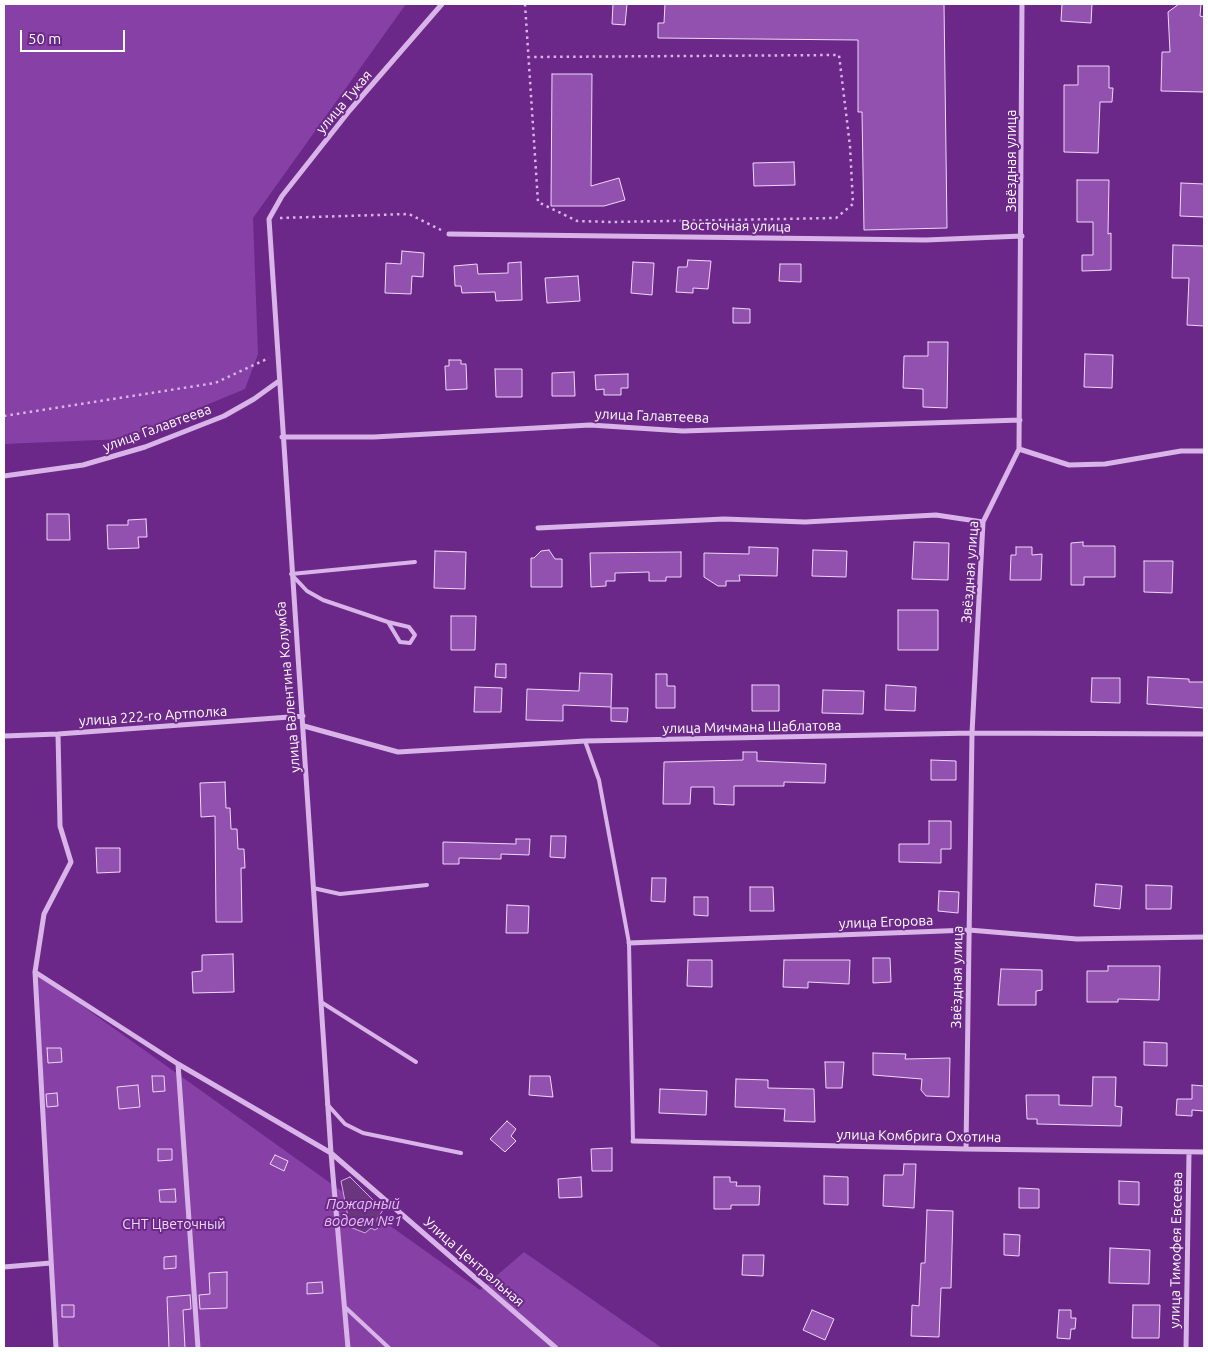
<!DOCTYPE html>
<html>
<head>
<meta charset="utf-8">
<style>
	body { margin:0 }
	#map { position:relative; width:1208px; height:1352px; overflow:hidden; background:#6c2888; font-family:Ubuntu,sans-serif }
	canvas { display:block }
	.frame { position:absolute; inset:0; border:5px solid #fff; pointer-events:none }
	.scale { position:absolute; left:20px; top:30px; width:105px; height:22px; box-sizing:border-box; border:2px solid #fff; border-top:0; padding-left:6px; font-size:15px; line-height:18px; white-space:nowrap; color:#fff; -webkit-text-stroke:4px #6c2888; paint-order:stroke }
</style>
</head>
<body>
<div id="map">
<canvas width="1208" height="1352"></canvas>
<div class="frame"></div>
<div class="scale">50 m</div>
</div>
<script>
const c = document.querySelector('canvas').getContext('2d');
c.lineJoin = 'round';
function paint(path, color) { c.fillStyle = color; c.fill(path, 'evenodd'); }
const poly = rows => new Path2D(rows.map(r => 'M' + r).join(''));
function stroke(path, color, width, dash) { c.strokeStyle = color; c.lineWidth = width; c.lineCap = dash ? 'butt' : 'round'; c.setLineDash(dash || []); c.stroke(path); }
function write(font, color, halo, rows, align = 'center') {
  c.font = font + ' Ubuntu,sans-serif'; c.lineWidth = 4; c.setLineDash([]); c.textBaseline = 'middle'; c.strokeStyle = halo; c.fillStyle = color; for (const [text, x, y, turn = 0] of rows) {
    c.save(); c.translate(x, y); c.rotate((+turn || 0) * Math.PI / 180); c.textAlign = isNaN(turn) ? turn : align; if (halo) c.strokeText(text, 0, 0); c.fillText(text, 0, 0); c.restore();
  }
}
paint(poly([
	[4,4,406,4,253,218,258,354,245,389,124,439,4,444],
	[35,972,480,1290,524,1252,662,1348,56,1348]
]), '#8740a6');
const water = poly([
	[350,1177,383,1210,377,1219,378,1228,375,1230,371,1228,365,1233,350,1227,341,1181,350,1177]
]);
paint(water, '#6a377e');
stroke(water, '#d5a9e9', 1);
const building = poly([
	[613,4,627,4,625,25,612,24,613,4],
	[665,4,944,4,947,228,864,230,862,112,858,112,858,40,658,38,658,23,664,23,665,4],
	[1062,4,1092,4,1091,23,1061,21,1062,4],
	[1179,4,1201,4,1200,16,1204,17,1204,92,1161,91,1162,52,1170,52,1168,12,1179,4],
	[1078,66,1109,66,1109,88,1113,88,1112,102,1100,102,1098,153,1064,152,1064,85,1078,85,1078,66],
	[552,74,592,74,591,186,619,178,625,200,604,206,551,206,552,74],
	[794,162,795,185,754,186,753,163,794,162],
	[1077,180,1109,180,1108,234,1111,233,1111,270,1082,271,1082,255,1093,255,1093,222,1077,222,1077,180],
	[1181,183,1204,184,1204,217,1180,216,1181,183],
	[1173,245,1204,246,1204,326,1187,325,1189,278,1172,278,1173,245],
	[402,251,424,253,423,277,412,276,411,294,385,293,386,263,401,264,402,251],
	[688,260,711,261,708,289,693,288,693,293,676,292,678,267,687,267,688,260],
	[521,262,522,300,496,301,495,292,462,293,461,286,455,286,454,266,477,264,478,274,508,273,508,263,521,262],
	[633,262,654,263,652,295,631,293,633,262],
	[780,264,801,264,801,282,779,281,780,264],
	[578,276,580,301,547,303,545,278,578,276],
	[733,308,750,309,750,323,733,323,733,308],
	[928,342,948,342,947,408,923,407,923,389,903,388,904,356,928,356,928,342],
	[1085,354,1113,355,1112,388,1084,387,1085,354],
	[449,360,461,360,461,364,466,364,467,389,446,390,445,366,449,366,449,360],
	[495,369,522,369,522,397,496,397,495,369],
	[574,372,575,396,552,396,552,373,574,372],
	[628,374,628,388,621,388,621,395,604,395,604,389,596,390,595,375,628,374],
	[47,514,69,514,70,540,47,540,47,514],
	[146,519,147,537,138,537,139,548,108,549,107,525,128,525,128,520,146,519],
	[914,542,949,543,948,580,912,579,914,542],
	[1083,542,1083,546,1115,546,1115,577,1084,577,1084,585,1071,585,1071,543,1083,542],
	[749,547,778,548,777,576,739,575,740,581,726,581,726,586,718,586,704,577,704,553,749,554,749,547],
	[1016,547,1032,547,1032,555,1042,554,1041,580,1010,580,1011,555,1016,555,1016,547],
	[549,550,555,559,562,559,562,587,531,587,531,558,534,558,541,551,549,550],
	[813,550,847,551,846,577,812,576,813,550],
	[435,551,466,552,465,589,434,588,435,551],
	[681,552,681,577,666,577,666,581,649,581,649,572,615,573,615,581,606,581,606,586,591,587,590,553,681,552],
	[1144,561,1173,561,1172,593,1144,592,1144,561],
	[898,610,938,610,938,650,898,650,898,610],
	[451,616,476,616,475,650,451,650,451,616],
	[496,664,506,664,506,678,495,677,496,664],
	[580,673,612,674,611,707,563,705,563,721,526,720,527,689,579,691,580,673],
	[656,674,667,674,667,686,675,686,675,708,656,708,656,674],
	[1148,677,1189,679,1189,682,1204,682,1204,708,1147,704,1148,677],
	[1092,678,1120,678,1120,703,1091,702,1092,678],
	[752,685,779,685,779,711,752,711,752,685],
	[886,685,916,687,915,711,885,710,886,685],
	[475,687,502,688,501,712,474,712,475,687],
	[823,690,864,691,863,714,822,713,823,690],
	[611,708,628,708,627,722,611,721,611,708],
	[743,752,757,752,757,761,826,764,825,783,784,782,784,786,734,786,734,805,714,804,714,787,691,787,690,804,663,804,664,762,743,760,743,752],
	[931,760,956,761,956,780,931,780,931,760],
	[225,782,226,808,230,808,231,829,237,829,238,849,244,849,245,868,241,868,242,922,216,922,215,816,201,817,200,783,225,782],
	[929,821,951,821,951,849,941,849,941,863,899,862,899,844,929,844,929,821],
	[551,836,566,836,565,858,550,857,551,836],
	[516,839,530,839,529,855,501,854,501,859,459,858,459,864,443,864,443,842,516,844,516,839],
	[96,848,120,848,120,872,97,873,96,848],
	[652,878,666,878,665,902,651,901,652,878],
	[1096,884,1122,886,1120,909,1094,906,1096,884],
	[1146,885,1172,886,1171,909,1146,909,1146,885],
	[750,887,773,887,774,911,750,911,750,887],
	[939,891,959,892,958,913,938,911,939,891],
	[694,897,708,897,708,916,694,915,694,897],
	[507,905,529,906,528,933,506,933,507,905],
	[233,954,234,992,193,993,192,972,202,971,202,955,233,954],
	[873,958,890,958,891,982,873,983,873,958],
	[688,960,712,960,712,987,687,986,688,960],
	[784,960,850,960,849,984,808,982,808,988,783,987,784,960],
	[1108,966,1160,966,1159,1000,1118,999,1118,1002,1087,1002,1087,971,1108,971,1108,966],
	[1001,969,1042,970,1042,990,1036,991,1036,1005,998,1005,1001,969],
	[1144,1042,1167,1043,1167,1066,1144,1065,1144,1042],
	[47,1048,61,1048,62,1062,48,1063,47,1048],
	[873,1053,906,1054,905,1059,950,1058,949,1097,926,1096,921,1090,922,1079,873,1075,873,1053],
	[825,1062,844,1062,842,1088,826,1088,825,1062],
	[152,1076,164,1076,165,1091,153,1092,152,1076],
	[530,1076,550,1076,553,1097,529,1095,530,1076],
	[1093,1077,1116,1077,1115,1106,1122,1107,1121,1126,1037,1124,1037,1119,1027,1119,1026,1095,1059,1095,1059,1105,1092,1106,1093,1077],
	[736,1079,768,1080,768,1088,814,1089,815,1122,784,1121,785,1109,735,1107,736,1079],
	[138,1085,140,1107,119,1109,117,1087,138,1085],
	[1192,1085,1204,1086,1204,1111,1192,1110,1192,1116,1176,1115,1177,1099,1192,1099,1192,1085],
	[660,1089,707,1091,706,1115,659,1113,660,1089],
	[57,1093,58,1106,47,1107,46,1094,57,1093],
	[507,1121,516,1129,511,1136,516,1141,505,1152,490,1139,507,1121],
	[612,1148,612,1171,592,1171,591,1149,612,1148],
	[158,1149,172,1149,172,1160,158,1161,158,1149],
	[275,1155,288,1161,284,1171,270,1164,275,1155],
	[904,1164,916,1164,914,1208,883,1206,884,1175,903,1175,904,1164],
	[824,1176,848,1177,848,1205,824,1204,824,1176],
	[581,1177,582,1197,559,1198,558,1179,581,1177],
	[714,1177,730,1177,730,1182,737,1182,736,1186,760,1186,759,1205,731,1205,731,1209,714,1209,714,1177],
	[1119,1181,1139,1182,1139,1205,1119,1204,1119,1181],
	[1019,1188,1039,1189,1039,1208,1019,1208,1019,1188],
	[175,1189,176,1202,160,1202,159,1190,175,1189],
	[927,1210,953,1211,951,1288,941,1288,939,1337,911,1336,912,1305,919,1306,921,1263,925,1263,927,1210],
	[1004,1234,1020,1235,1019,1256,1004,1255,1004,1234],
	[1110,1248,1150,1250,1149,1284,1109,1283,1110,1248],
	[743,1255,764,1255,763,1276,742,1275,743,1255],
	[176,1256,176,1268,164,1269,164,1257,176,1256],
	[227,1272,227,1308,200,1309,199,1295,210,1294,209,1273,227,1272],
	[322,1282,323,1293,307,1294,307,1283,322,1282],
	[190,1295,191,1309,183,1310,185,1348,169,1348,167,1297,190,1295],
	[62,1305,74,1305,74,1317,62,1317,62,1305],
	[1133,1305,1160,1305,1159,1338,1132,1338,1133,1305],
	[812,1310,834,1319,825,1340,803,1330,812,1310],
	[1059,1310,1071,1310,1071,1318,1076,1318,1075,1329,1071,1329,1070,1339,1057,1338,1059,1310]
]);
paint(building, '#9351af');
stroke(building, '#edd8f7', 1);
stroke(poly([
	[525,4,538,202,577,221,612,222,836,218,853,204,850,146,839,55,530,57],
	[280,218,409,214,441,230],
	[4,416,215,383,269,358]
]), '#d9b4e8', 2.5, [2.5, 4]);
stroke(poly([
	[388,622,400,642,410,643,415,635,409,627,388,622,323,600,307,591,291,574,415,562],
	[585,741,599,780,629,943,633,1141],
	[313,888,340,894,427,885],
	[321,1002,416,1062],
	[327,1104,345,1124,363,1133,461,1153],
	[346,1308,389,1348]
]), '#d9b4e8', 4);
stroke(poly([
	[449,234,926,240,1022,236],
	[282,437,374,437,590,425,683,431,1020,420],
	[1019,449,1069,465,1105,464,1181,451,1204,451],
	[4,476,83,465,145,447,224,416,254,399,279,381],
	[538,528,724,519,805,522,936,515,983,522],
	[304,726,398,752,585,741,972,733,1204,734],
	[4,736,58,734,303,716],
	[629,943,969,930,1077,939,1204,937],
	[35,972,178,1064,331,1153,556,1348],
	[178,1064,198,1348],
	[633,1141,966,1149,1204,1152],
	[966,1149,972,733,983,522,1019,449,1022,4],
	[4,1267,51,1263],
	[56,1348,35,972,44,914,71,862,60,826,58,734],
	[348,1348,331,1153,269,219,282,196,350,110,442,4],
	[1186,1348,1189,1153]
]), '#d9b4e8', 5);
write('14px', '#fff', '#6c2888', [
	["улица Тукая",344,102,-50],
	["Звёздная улица",1011,161,-90],
	["Восточная улица",736,226,1],
	["улица Галавтеева",652,416,2],
	["улица Галавтеева",157,428,-20],
	["Звёздная улица",970,572,-86],
	["улица Валентина Колумба",288,687,-95],
	["улица 222-го Артполка",153,716,-4],
	["улица Мичмана Шаблатова",752,727,-1],
	["улица Егорова",886,922,-2],
	["Звёздная улица",957,977,-89],
	["улица Комбрига Охотина",919,1136,1],
	["улица Тимофея Евсеева",1176,1250,-89],
	["Улица Центральная",474,1262,41]
]);
write('14px', '#edd8f7', '#6c2888', [
	["СНТ Цветочный",174,1224]
]);
write('italic 15px', '#e1c0f0', '#6c2888', [
	["Пожарный",363,1204],
	["водоем №1",363,1221]
]);
</script>
</body>
</html>
